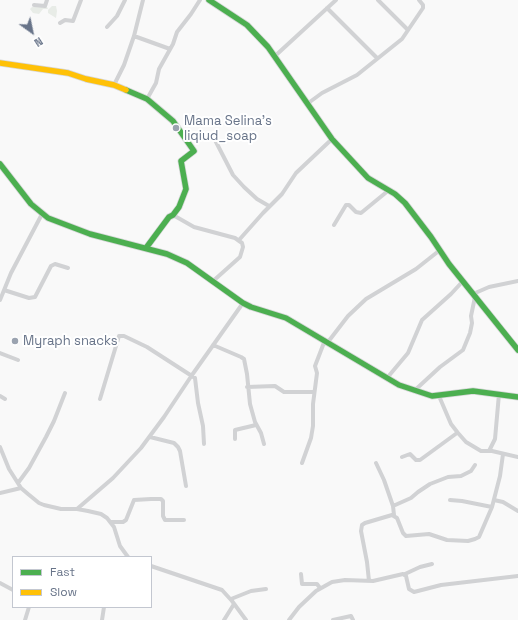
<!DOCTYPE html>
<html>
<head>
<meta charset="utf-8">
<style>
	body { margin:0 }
	#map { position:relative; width:518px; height:620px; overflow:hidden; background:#f9f9f9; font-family:"Space Grotesk",sans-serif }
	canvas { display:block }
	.legend { position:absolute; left:12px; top:556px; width:140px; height:52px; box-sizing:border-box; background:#fff; border:1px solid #c3c7d0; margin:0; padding:5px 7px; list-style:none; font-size:12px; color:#687489 }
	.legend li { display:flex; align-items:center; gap:8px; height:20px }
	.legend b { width:20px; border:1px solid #c3c7d0 }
	.north { position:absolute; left:12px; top:12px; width:40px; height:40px; -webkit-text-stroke:3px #fff; paint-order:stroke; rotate:147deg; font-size:11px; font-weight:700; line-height:16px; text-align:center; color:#687489 }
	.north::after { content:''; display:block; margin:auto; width:14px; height:18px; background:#687489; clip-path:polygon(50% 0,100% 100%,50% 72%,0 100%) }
</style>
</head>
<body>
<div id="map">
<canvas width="518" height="620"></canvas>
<ul class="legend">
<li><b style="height:5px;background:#4caf50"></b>Fast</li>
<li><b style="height:5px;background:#ffc107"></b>Slow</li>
</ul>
<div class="north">N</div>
</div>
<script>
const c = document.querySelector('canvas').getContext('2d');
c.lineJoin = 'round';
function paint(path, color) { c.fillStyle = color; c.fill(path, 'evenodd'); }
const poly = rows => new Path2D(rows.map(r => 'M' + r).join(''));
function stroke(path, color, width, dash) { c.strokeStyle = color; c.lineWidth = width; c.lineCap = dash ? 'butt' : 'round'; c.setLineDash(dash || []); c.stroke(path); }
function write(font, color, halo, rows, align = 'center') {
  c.font = font + ' "Space Grotesk",sans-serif'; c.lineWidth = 4; c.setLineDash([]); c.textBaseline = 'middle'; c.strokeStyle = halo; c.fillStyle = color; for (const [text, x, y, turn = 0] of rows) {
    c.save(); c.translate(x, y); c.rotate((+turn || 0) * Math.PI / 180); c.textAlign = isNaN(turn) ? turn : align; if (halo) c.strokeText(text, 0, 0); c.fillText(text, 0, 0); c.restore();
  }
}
paint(poly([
	[52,6,56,6,57,11,56,18,48,13,48,10],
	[32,7,47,7,48,9,43,9,39,14,33,13,30,9]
]), '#e8ece7');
const fast = poly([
	[209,0,247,25,268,47,332,139,368,178,395,194,405,203,431,237,449,264,518,350],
	[126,90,147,99,173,121,194,151,181,161,186,189,179,207,173,215,169,217,146,248],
	[0,164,31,204,48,218,90,234,167,254,187,263,243,303,251,307,286,318,399,385,432,396,473,391,518,397]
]);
const slow = poly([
	[0,63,68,73,86,79,114,85,126,90]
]);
stroke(fast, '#d6d7d8', 7);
stroke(slow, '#d6d7d8', 7);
stroke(poly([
	[378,0,407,29],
	[34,5,45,6,47,0],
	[327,8,377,58],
	[60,23,65,20,73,21,81,0],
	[107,27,117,16,125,0],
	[134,36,170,49],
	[275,56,336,0],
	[114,85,124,65,134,36,143,0],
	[147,99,156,83,159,69,173,44,177,32,191,14,200,0],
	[307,104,322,93,357,75,402,39,423,8,423,5,419,0],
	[215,140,233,175,244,187,257,199,269,206],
	[173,215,194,227,235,238,242,243,243,247,240,257,212,282],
	[334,225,346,205,349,205,356,212,361,213,389,190],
	[239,240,263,213,282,194,296,173,332,139],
	[4,290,29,298,35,297,51,266,55,264,68,268],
	[473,294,489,287,518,281],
	[0,300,11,273,42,214],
	[328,342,348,316,366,299,416,269,440,250],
	[213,345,241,357,244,359,247,374,250,404,255,422,261,433,264,444],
	[0,353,18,360],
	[387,378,408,353,422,320,451,294,463,281],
	[247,387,275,386,284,392,314,392],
	[414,391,440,367,463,350,470,333,472,323,471,316,475,297],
	[0,396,5,399],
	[439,396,451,424,458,433,466,442,481,451,492,451,518,457],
	[100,399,119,336,124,336,147,347,195,378,198,403,203,426,204,444],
	[150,437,174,443,178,447,180,451,186,486],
	[235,439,235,430,256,425],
	[0,447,9,469,21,488,28,494,39,503,44,505,61,509,77,509,88,511,101,514,107,518,114,527,120,546,128,557],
	[489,451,495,439,499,394],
	[402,457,410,454,416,460,420,460,457,433],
	[302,463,311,438,313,426,313,404,317,373,315,366,325,340],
	[376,463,384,480,393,506,394,515],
	[18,483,29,468,46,437,54,421,65,393],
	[0,493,21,488],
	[450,500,462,501,492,507],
	[494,500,503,502,518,511],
	[393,506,411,498,418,492,430,484,448,477,461,476,471,471,475,465],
	[77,509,113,478,141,448,164,417,192,375,243,303],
	[111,522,123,522,126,520,134,500,151,499,161,499,163,501,163,516,165,520,184,520],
	[151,566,222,590,232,601,246,620],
	[301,574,302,584,317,584,320,588],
	[405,574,420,567,432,564],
	[369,581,367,562,361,531,362,525,365,523,392,515,397,518,403,533,406,536,429,534,447,540,468,541,475,539,479,537,492,507,500,476,503,454],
	[0,583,13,590],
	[231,599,251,591,266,589],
	[25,620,29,607],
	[102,620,104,607],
	[224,620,234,604],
	[289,620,299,607,316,591,332,582,345,580,373,581,403,574,406,576,409,589,414,592,441,585,518,576],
	[333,620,351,616,353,620]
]), '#d1d2d4', 4);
stroke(fast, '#4caf50', 5.5);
stroke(slow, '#ffc107', 5.5);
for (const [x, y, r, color] of [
	[176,128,4,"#9ba3b0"],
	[15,341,4,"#9ba3b0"]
]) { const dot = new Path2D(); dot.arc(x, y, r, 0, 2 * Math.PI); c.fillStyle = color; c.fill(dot); stroke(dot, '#fff', 1.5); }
write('13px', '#687489', '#fff', [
	["Mama Selina's",184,121],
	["liqiud_soap",184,136],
	["Myraph snacks",23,341]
], 'left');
</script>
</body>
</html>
